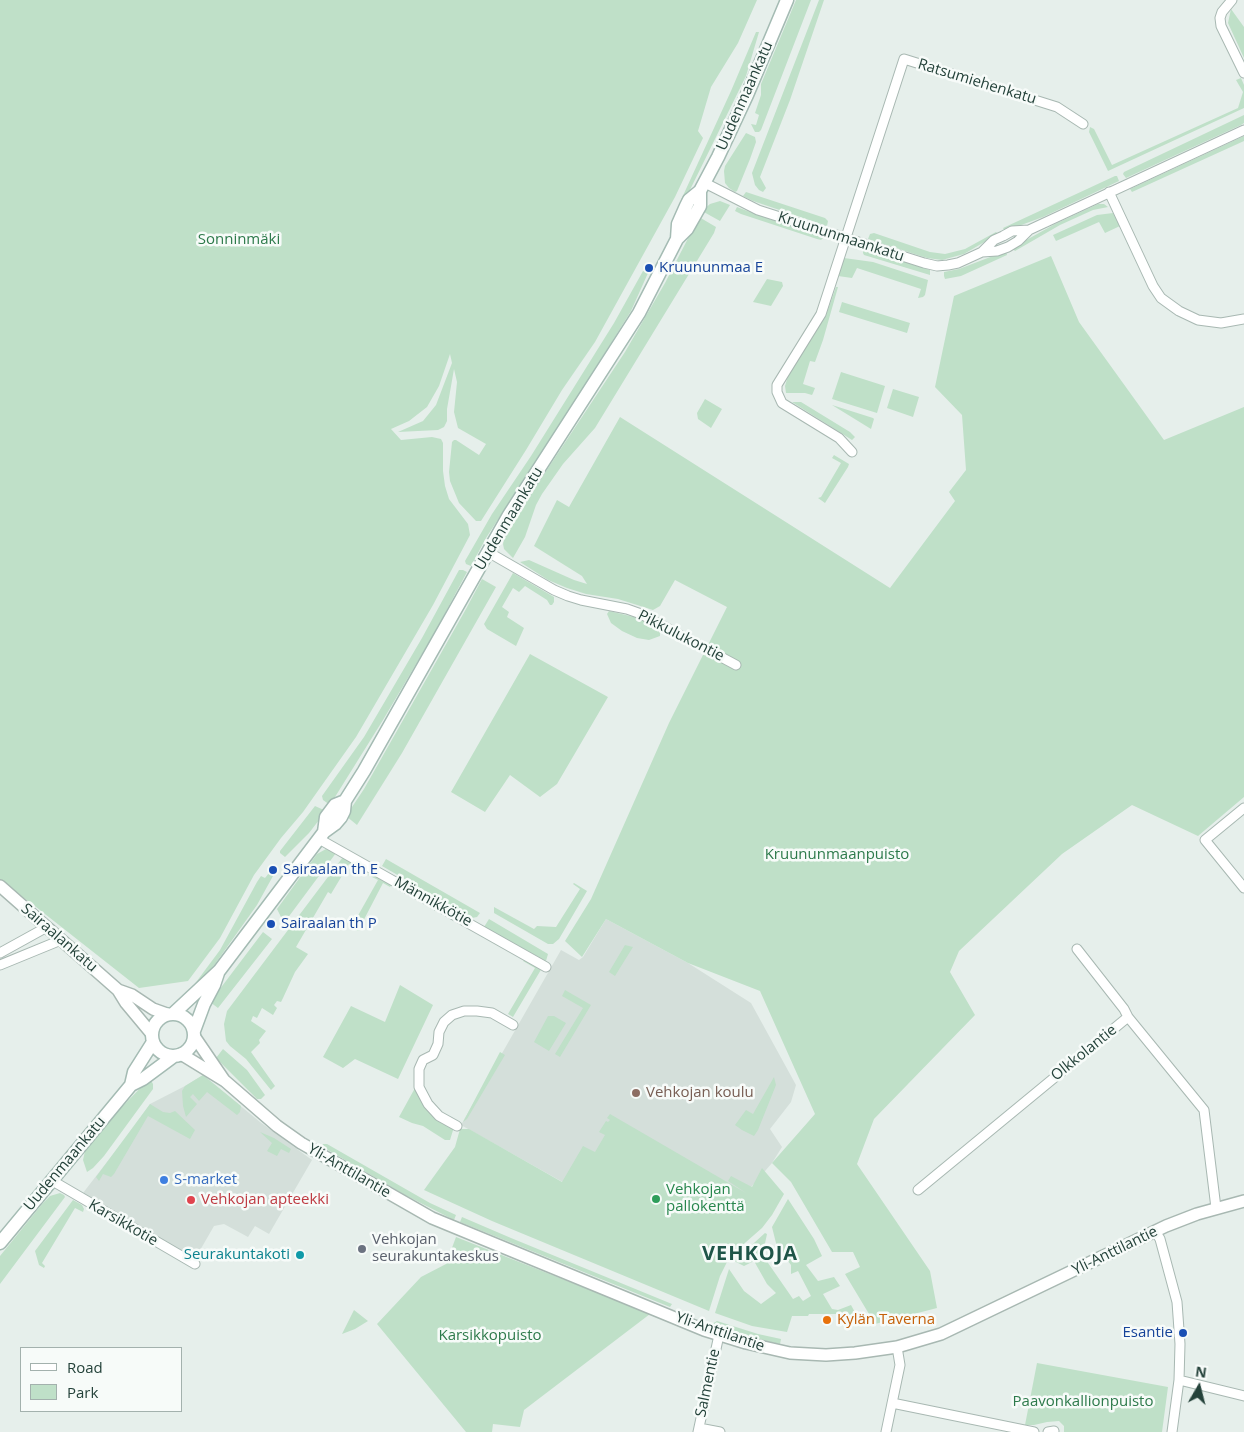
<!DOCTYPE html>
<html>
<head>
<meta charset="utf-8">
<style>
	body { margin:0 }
	#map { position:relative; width:1244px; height:1432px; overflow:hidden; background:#e6efeb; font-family:"Open Sans",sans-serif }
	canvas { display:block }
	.legend { position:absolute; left:20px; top:1347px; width:162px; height:65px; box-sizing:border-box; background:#f7fbf9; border:1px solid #a3b1ad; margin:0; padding:6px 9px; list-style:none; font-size:15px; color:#24423a }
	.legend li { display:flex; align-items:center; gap:10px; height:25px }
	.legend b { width:25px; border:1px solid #a3b1ad }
	.north { position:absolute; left:1174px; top:1362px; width:50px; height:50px; -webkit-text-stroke:4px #f7fbf9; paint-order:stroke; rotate:8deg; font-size:14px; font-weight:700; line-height:20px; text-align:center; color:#24423a }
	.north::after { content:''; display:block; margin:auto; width:18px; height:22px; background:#24423a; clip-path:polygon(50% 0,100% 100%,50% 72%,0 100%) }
</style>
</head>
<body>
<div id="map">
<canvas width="1244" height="1432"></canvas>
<ul class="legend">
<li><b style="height:6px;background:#fff"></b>Road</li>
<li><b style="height:14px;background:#bfe0c8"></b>Park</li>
</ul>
<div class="north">N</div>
</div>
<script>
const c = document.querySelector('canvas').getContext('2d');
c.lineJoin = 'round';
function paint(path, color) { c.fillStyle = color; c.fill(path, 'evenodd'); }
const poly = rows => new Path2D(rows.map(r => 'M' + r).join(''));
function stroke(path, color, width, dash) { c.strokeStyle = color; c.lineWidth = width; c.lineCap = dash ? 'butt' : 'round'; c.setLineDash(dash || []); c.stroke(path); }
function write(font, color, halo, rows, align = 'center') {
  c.font = font + ' "Open Sans",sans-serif'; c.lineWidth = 5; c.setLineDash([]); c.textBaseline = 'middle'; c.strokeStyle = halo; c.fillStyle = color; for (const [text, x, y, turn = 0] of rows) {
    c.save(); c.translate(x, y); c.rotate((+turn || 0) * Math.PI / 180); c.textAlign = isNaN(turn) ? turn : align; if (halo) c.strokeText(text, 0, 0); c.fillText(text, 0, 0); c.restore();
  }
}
paint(poly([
	[606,919,688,963,751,1003,796,1085,791,1102,770,1129,782,1147,772,1163,746,1193,575,1189,461,1125,561,950,579,960,583,957],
	[203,1075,260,1122,312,1160,269,1234,255,1226,248,1237,224,1224,214,1226,195,1259,83,1193,127,1136,150,1104,185,1086]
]), '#d4dfda');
paint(poly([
	[0,0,757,0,738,43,711,87,698,131,703,138,675,197,595,342,562,390,526,450,481,521,476,521,459,503,450,481,449,472,452,442,454,440,456,440,479,455,486,444,458,428,454,412,457,382,454,369,447,409,447,421,444,427,438,430,398,432,423,421,436,405,452,363,450,354,439,386,427,407,409,421,391,429,401,440,432,437,441,439,443,443,443,471,445,486,449,499,468,524,470,535,433,605,356,737,303,812,281,838,254,875,220,938,188,981,139,988,31,903,0,882],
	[796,0,811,0,761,130,759,132,755,132,751,124,756,125,759,115,755,113,761,95,761,84],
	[819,0,824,0,790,100,760,177,766,188,763,192,759,190,755,185,752,173],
	[1231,9,1244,27,1244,58,1228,23],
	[756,32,759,32,746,76,684,202,681,200,731,91],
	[1241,78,1244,85,1244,108,1108,171,1089,132,1090,127,1094,129,1112,165,1238,108,1243,92,1236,80],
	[1244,115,1244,123,1241,125,1126,178,1123,174,1124,172],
	[746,133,755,137,756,142,750,159,737,191,735,192,729,188,725,183,724,171,725,166],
	[1244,136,1244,141,1132,192,1130,189],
	[1115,176,1117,176,1119,181,1043,217,1005,231,1003,228],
	[746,192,825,218,828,221,827,226,753,201,743,196],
	[720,201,730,205,720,221,702,211,710,204],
	[1098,204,1104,204,1108,207,1093,210,1060,225,1015,251,1012,248,1055,224],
	[737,207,758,215,824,237,821,240,817,239,741,214,735,211],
	[1113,213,1120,226,1105,233,1099,222,1056,241,1053,235,1097,215],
	[699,217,716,227,714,233,595,428,563,464,542,494,536,505,525,537,513,558,504,549,503,544,504,539,517,515,625,352,665,283],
	[996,232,998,234,964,254,942,260,927,258,868,239,870,234,874,233,930,252,945,254,965,249],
	[863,249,930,270,930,275,864,255,863,253],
	[1006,251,1007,255,961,276,945,279,944,276,944,272,959,269],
	[1051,256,1079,322,1164,440,1244,407,1244,797,1198,836,1132,805,1062,854,959,951,950,972,975,1015,874,1119,857,1164,930,1271,937,1308,875,1324,845,1274,860,1267,853,1252,832,1252,791,1182,772,1163,815,1114,760,991,688,963,606,919,582,957,565,941,591,899,669,723,727,607,675,580,660,606,653,610,618,599,586,594,567,588,548,580,520,562,529,560,574,580,587,584,582,576,534,546,557,500,569,507,620,417,890,588,955,501,949,492,966,470,962,415,935,387,954,296],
	[844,258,873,262,928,280,925,295,923,297,918,298,921,289,857,268,852,278,838,276],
	[643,271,648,273,631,311,588,380,486,538,471,566,466,564,465,561,492,514,531,456,614,323],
	[767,279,782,282,783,286,771,306,753,302],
	[836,287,838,287,823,340,815,362,810,361,803,384,815,388,813,393,812,395,805,393,786,393,785,386,788,376,826,315],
	[842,302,910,323,907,333,839,312],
	[841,372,885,386,877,413,832,399],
	[893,389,919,397,913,417,887,408],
	[705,399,722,409,711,428,698,419,697,413],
	[792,402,801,402,850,432,855,437,852,440],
	[832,405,873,418,874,419,871,429],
	[834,455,849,464,848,467,825,503,818,498,821,497,841,463,832,458],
	[459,570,463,570,467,572,435,632,383,720,330,805,323,800,322,796,364,737,422,638],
	[513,573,554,597,554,602,552,605,550,605,547,600,525,586,519,592,513,588,502,607,509,612,507,617,524,628,516,646,487,629,484,624],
	[482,579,496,587,402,753,357,825,346,816,364,789,466,609],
	[609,611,634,617,646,622,660,630,660,636,649,640,637,638,622,631,611,623,607,614],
	[530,654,608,697,557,784,540,797,510,775,485,812,451,792],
	[315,806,326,811,309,833,285,857,280,853,280,851],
	[326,849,336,853,284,923,277,909,317,854],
	[343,857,355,863,356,868,349,864,331,894,328,892,296,947,308,954,295,972,283,998,281,1002,277,1001,274,1005,277,1008,273,1015,262,1008,257,1018,253,1016,251,1021,266,1031,259,1040,260,1043,251,1052,275,1086,271,1090,246,1059,230,1046,226,1041,224,1024,227,1011],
	[386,859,480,913,477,917,472,918,382,866],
	[269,873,273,876,257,905,215,964,202,980,191,989,220,950,257,882,261,876,265,878],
	[369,873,392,884,390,887,383,883,358,931,351,928,378,880,368,875],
	[574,883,587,891,559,939,553,944,548,944,494,913,494,907,534,929,537,926,556,927,580,889,573,884],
	[489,919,548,954,546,961,484,927],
	[263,932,272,939,218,1008,210,1002],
	[625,945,633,947,615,976,609,972],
	[525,959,542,968,513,1017,508,1014,535,968,523,961],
	[400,985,433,1005,398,1079,355,1059,343,1068,323,1057,351,1006,385,1022],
	[565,990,591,1005,560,1057,555,1054,583,1008,562,996],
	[548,1016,554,1016,566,1023,549,1051,534,1042],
	[223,1049,247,1070,265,1095,261,1099,257,1099,216,1058],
	[500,1052,505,1055,467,1119,463,1122],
	[203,1075,241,1106,240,1112,237,1115,207,1092,199,1101,193,1094,190,1097,197,1104,186,1117,183,1106,182,1091,185,1086],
	[774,1077,776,1085,758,1130,754,1136,742,1130,735,1125,746,1110,753,1114],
	[150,1078,153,1084,153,1089,104,1156,93,1168,87,1172,83,1160,85,1151,119,1110],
	[415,1088,454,1127,450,1140,445,1140,423,1126,412,1123,399,1117],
	[150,1104,163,1112,170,1113,175,1111,195,1130,190,1139,148,1116,114,1174,111,1177,103,1174,99,1181,96,1177],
	[610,1114,746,1193,728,1181,731,1176,752,1187,762,1168,784,1194,772,1215,762,1228,730,1256,720,1276,709,1311,492,1221,424,1190,455,1147,460,1129,469,1129,562,1182,583,1146,595,1152,605,1135,599,1132,606,1121,608,1122,610,1120,607,1118],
	[260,1132,274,1138,291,1149,289,1153,281,1149,277,1156,267,1151,272,1143],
	[323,1144,327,1144,430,1203,456,1215,454,1220,405,1195,321,1146],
	[60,1193,64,1195,65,1197,0,1284,0,1256,43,1203,50,1196],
	[788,1199,814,1239,822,1256,806,1265,818,1281,834,1277,840,1286,823,1294,832,1309,838,1310,851,1305,857,1316,837,1316,837,1314,809,1314,808,1316,792,1316,787,1332,752,1326,715,1313,729,1269,744,1291,761,1304,776,1293,767,1284,754,1261,744,1266,734,1261,765,1233,767,1234,764,1248,766,1260,793,1299,799,1296,803,1301,811,1296,798,1271,791,1274,791,1265,777,1247,772,1227],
	[73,1200,82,1205,84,1209,83,1212,75,1208,42,1263,45,1266,44,1268,39,1265,35,1251],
	[462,1217,511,1238,672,1304,670,1307,460,1222],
	[456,1237,623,1303,650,1314,524,1410,520,1427,493,1424,492,1432,466,1432,377,1324,421,1277,446,1264],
	[354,1310,368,1321,355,1329,342,1334],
	[717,1321,758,1334,781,1339,780,1344,757,1339,712,1324],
	[1037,1363,1168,1387,1162,1432,1064,1432,1064,1426,1059,1421,1047,1422,1034,1425,1025,1425]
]), '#bfe0c8');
const minor = poly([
	[1232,0,1222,12,1220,18,1221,26,1244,73],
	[705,183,758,210,924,263,937,266,948,265,958,263,982,252,994,240,1003,236,1012,231,1029,230,1244,130],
	[1109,192,1153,286,1161,298,1179,311,1198,320,1221,323,1244,319],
	[982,252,997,251,1008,247,1018,241,1029,230],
	[852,452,839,438,782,403,777,392,777,385,821,314,904,59,1057,107,1083,124],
	[488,552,554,590,568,596,581,600,627,609,641,614,736,665],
	[1244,808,1205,840,1244,888],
	[319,839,546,967],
	[1077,949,1124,1009,1128,1017],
	[0,953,47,927],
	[0,965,61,940],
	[457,1126,439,1116,428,1104,419,1087,419,1069,423,1060,433,1055,438,1044,439,1032,444,1022,452,1015,464,1011,477,1011,492,1013,513,1025],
	[51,1180,195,1264],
	[918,1190,1128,1017,1204,1110,1216,1208],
	[1155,1231,1160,1239,1177,1302,1180,1344,1179,1380,1172,1432],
	[1179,1380,1244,1396],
	[892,1403,1034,1432],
	[699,1428,720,1432],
	[698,1432,719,1335],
	[886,1432,900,1365,897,1347],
	[1048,1432,1054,1431]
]);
const tertiary = poly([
	[0,886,118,990,126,1003,151,1033],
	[118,990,132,995,153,1009,167,1014],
	[194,1036,224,1080],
	[181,1054,225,1081,277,1126,301,1143,432,1218,704,1330,746,1343,790,1353,826,1355,855,1353,897,1347,941,1334,1166,1226,1197,1214,1244,1201]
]);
const secondary = poly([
	[677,239,678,224,686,206,689,200,700,191,718,157,747,95,787,0],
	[324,832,326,817,335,805,345,801],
	[174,1013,219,971,324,832,335,824,341,817,344,811,345,801,364,771,509,515,639,313,677,239,687,229,700,206,700,191],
	'152 1035a21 21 0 1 1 42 0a21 21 0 1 1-42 0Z',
	[194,1031,204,1004,214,985,218,973],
	[131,1085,134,1072,153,1042],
	[0,1243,131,1085,143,1079,174,1056]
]);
stroke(minor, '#a8b8b2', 11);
stroke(tertiary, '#a8b8b2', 14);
stroke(secondary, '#a4bbb3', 15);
stroke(minor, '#fff', 9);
stroke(tertiary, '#fff', 11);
stroke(secondary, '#fff', 12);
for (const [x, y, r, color] of [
	[649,268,5,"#1a4fb4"],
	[273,870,5,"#1a4fb4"],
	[271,924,5,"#1a4fb4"],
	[636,1093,5,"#8d6e63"],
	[164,1180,5,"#3f7fe0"],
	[656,1199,5,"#2e9e5b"],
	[191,1200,5,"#e0444e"],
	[362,1249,5,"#6b7280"],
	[300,1255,5,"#0f9aa8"],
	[827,1320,5,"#e8710a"],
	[1183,1333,5,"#1a4fb4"]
]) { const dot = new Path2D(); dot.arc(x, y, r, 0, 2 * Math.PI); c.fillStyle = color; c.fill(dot); stroke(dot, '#f7fbf9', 2); }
write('15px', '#24423a', '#f7fbf9', [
	["Ratsumiehenkatu",977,82,17],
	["Uudenmaankatu",745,96,-66],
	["Kruununmaankatu",841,237,18],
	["Uudenmaankatu",509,519,-59],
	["Pikkulukontie",681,636,27],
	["Männikkötie",433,902,29],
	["Sairaalankatu",59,938,41],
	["Olkkolantie",1084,1053,-39],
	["Uudenmaankatu",65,1164,-50],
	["Yli-Anttilantie",349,1171,30],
	["Karsikkotie",123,1223,30],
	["Yli-Anttilantie",1115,1251,-26],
	["Yli-Anttilantie",720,1332,19],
	["Salmentie",708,1383,-78]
]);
write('15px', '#2d7a4b', '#f7fbf9', [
	["Sonninmäki",239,240],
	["Kruununmaanpuisto",837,855],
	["Karsikkopuisto",490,1336],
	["Paavonkallionpuisto",1083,1402]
]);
write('15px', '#164399', '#f7fbf9', [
	["Kruununmaa E",659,268],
	["Sairaalan th E",283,870],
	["Sairaalan th P",281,924],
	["Esantie",1173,1333,"right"]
], 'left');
write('15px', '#785e54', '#f7fbf9', [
	["Vehkojan koulu",646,1093]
], 'left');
write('15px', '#366cbe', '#f7fbf9', [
	["S-market",174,1180]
], 'left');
write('15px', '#27864d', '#f7fbf9', [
	["Vehkojan",666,1190],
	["pallokenttä",666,1207]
], 'left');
write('15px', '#be3a42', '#f7fbf9', [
	["Vehkojan apteekki",201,1200]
], 'left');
write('15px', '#5b616d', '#f7fbf9', [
	["Vehkojan",372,1240],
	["seurakuntakeskus",372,1257]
], 'left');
write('15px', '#0d838f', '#f7fbf9', [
	["Seurakuntakoti",290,1255]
], 'right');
write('15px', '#c56008', '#f7fbf9', [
	["Kylän Taverna",837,1320]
], 'left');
c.letterSpacing = '1px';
write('bold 20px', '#1f5548', '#f7fbf9', [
	["VEHKOJA",750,1254]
]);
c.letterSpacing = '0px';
</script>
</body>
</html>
